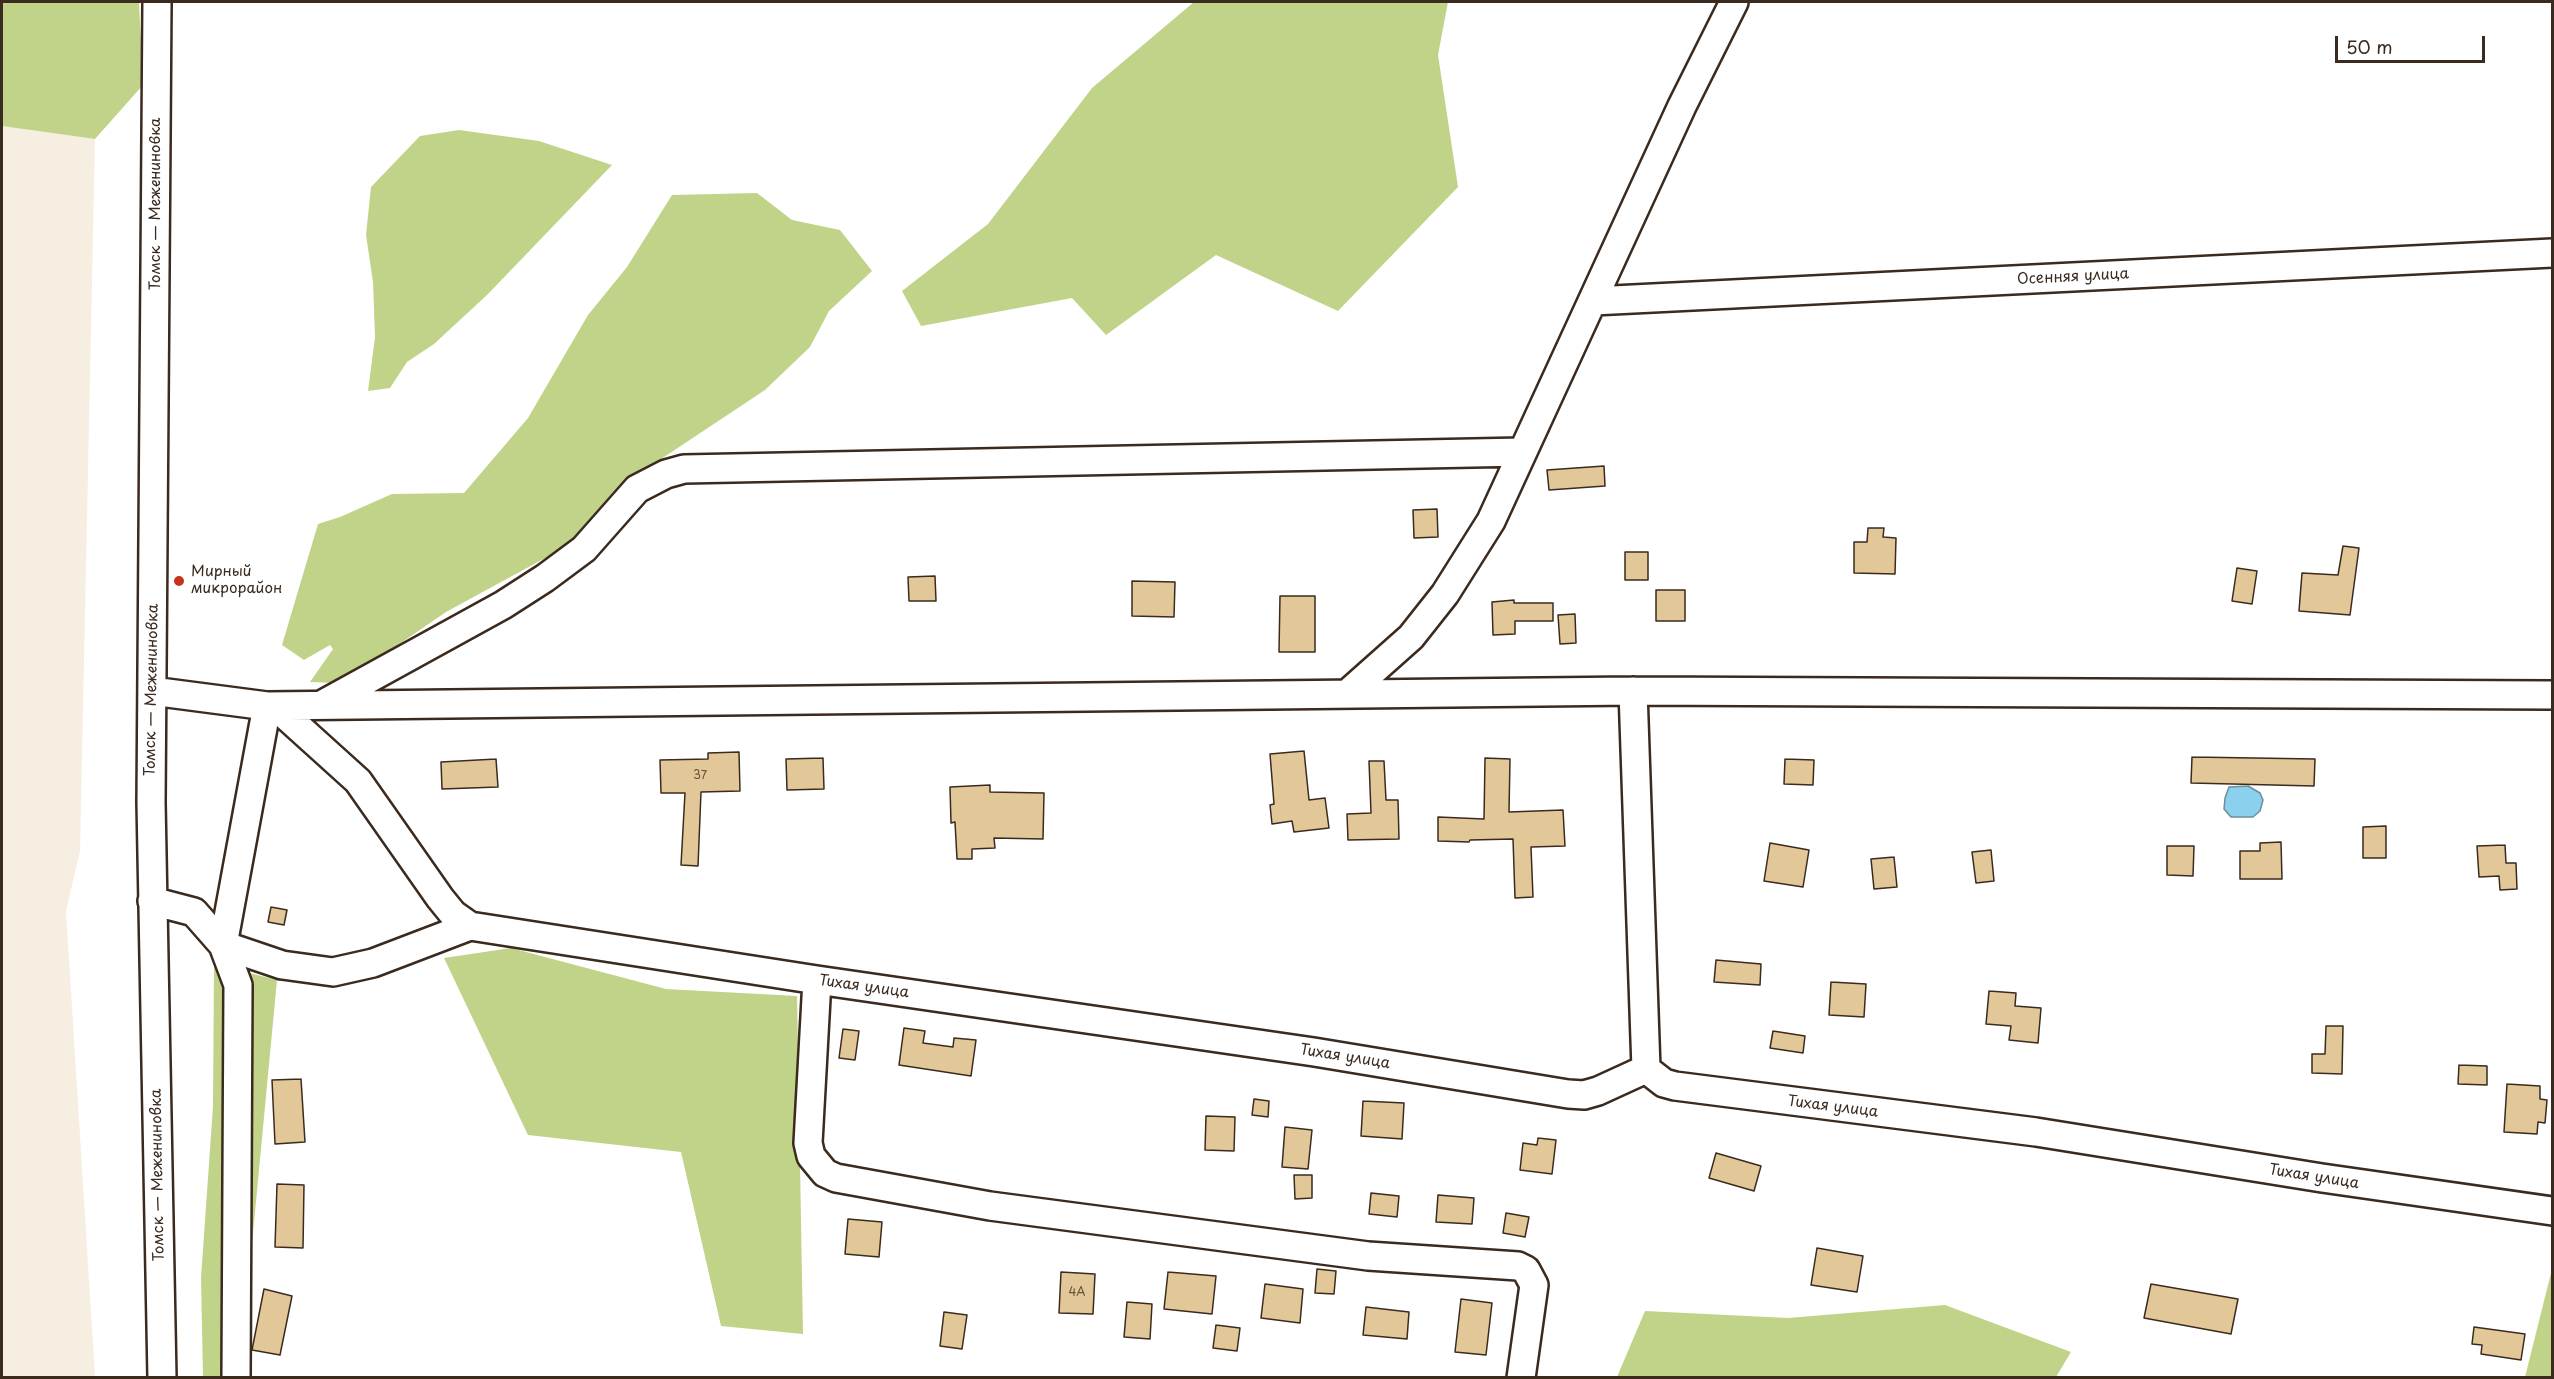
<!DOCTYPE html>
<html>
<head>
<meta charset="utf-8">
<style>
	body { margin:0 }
	#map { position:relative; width:2554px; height:1379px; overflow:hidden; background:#fff; font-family:"Playpen Sans",sans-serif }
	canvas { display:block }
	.frame { position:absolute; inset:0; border:3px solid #3b2a1e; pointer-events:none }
	.scale { position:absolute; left:2335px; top:36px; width:150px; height:27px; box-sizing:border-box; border:3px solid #3b2a1e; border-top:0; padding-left:8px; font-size:18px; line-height:21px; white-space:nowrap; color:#3b2a1e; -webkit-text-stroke:4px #fff; paint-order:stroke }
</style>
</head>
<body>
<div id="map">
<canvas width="2554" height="1379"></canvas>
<div class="frame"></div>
<div class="scale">50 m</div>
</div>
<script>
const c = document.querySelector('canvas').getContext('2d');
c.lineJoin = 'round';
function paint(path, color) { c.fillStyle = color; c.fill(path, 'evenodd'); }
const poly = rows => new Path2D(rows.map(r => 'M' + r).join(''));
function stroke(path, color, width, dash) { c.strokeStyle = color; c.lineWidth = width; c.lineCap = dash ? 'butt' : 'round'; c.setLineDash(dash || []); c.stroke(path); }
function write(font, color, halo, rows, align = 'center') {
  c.font = font + ' "Playpen Sans",sans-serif'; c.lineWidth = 5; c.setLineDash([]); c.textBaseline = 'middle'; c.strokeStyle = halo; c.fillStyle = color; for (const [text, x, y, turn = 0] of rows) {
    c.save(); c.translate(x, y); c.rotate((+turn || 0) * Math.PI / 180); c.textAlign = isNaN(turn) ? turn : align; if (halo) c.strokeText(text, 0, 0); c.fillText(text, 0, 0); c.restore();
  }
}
paint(poly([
	[2,126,95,139,80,851,66,911,95,1377,2,1378]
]), '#f6eee0');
paint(poly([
	[2,2,139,2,143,85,95,139,2,126],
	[1194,2,1448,2,1438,55,1458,187,1338,311,1216,255,1106,335,1072,298,921,326,902,291,988,224,1092,88],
	[459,130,539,141,612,165,487,295,434,344,407,362,390,388,368,391,375,337,373,282,366,235,371,187,420,136],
	[757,193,792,220,840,230,872,271,829,311,810,347,765,390,646,469,592,527,569,545,446,612,373,662,337,683,310,682,333,649,330,645,304,660,282,645,318,524,340,517,392,494,464,493,528,418,588,315,627,267,672,195],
	[511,948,666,989,797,996,803,1334,721,1326,681,1152,528,1135,444,958],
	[214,964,277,980,242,1349,243,1377,203,1378,201,1278,213,1106],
	[2552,1269,2552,1377,2525,1377],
	[1945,1305,2071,1352,2056,1377,1617,1377,1645,1311,1788,1318]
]), '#c0d389');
const water = poly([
	[2248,786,2260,793,2263,800,2260,811,2253,817,2231,817,2224,809,2225,798,2229,787,2248,786]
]);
paint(water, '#8bd0ed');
stroke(water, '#6b8e9a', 1.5);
const building = poly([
	[1604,466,1605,486,1549,490,1547,470,1604,466],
	[1437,509,1438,537,1414,538,1413,510,1437,509],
	[1868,528,1884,528,1883,537,1896,538,1895,574,1854,573,1854,542,1867,542,1868,528],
	[2343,546,2359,548,2350,615,2299,611,2302,573,2338,575,2343,546],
	[1625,552,1648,552,1648,580,1625,580,1625,552],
	[2237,568,2257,571,2252,604,2232,601,2237,568],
	[935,576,936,601,909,601,908,577,935,576],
	[1132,581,1175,582,1174,617,1132,616,1132,581],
	[1656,590,1685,590,1685,621,1656,621,1656,590],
	[1280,596,1315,596,1315,652,1279,652,1280,596],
	[1514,600,1514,603,1553,603,1553,621,1515,621,1515,634,1493,635,1492,602,1514,600],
	[1575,614,1576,643,1560,644,1558,615,1575,614],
	[1304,751,1309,800,1325,798,1329,828,1294,832,1292,821,1272,824,1270,805,1274,804,1270,754,1304,751],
	[739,752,740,791,701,792,698,866,681,865,685,793,661,793,660,760,708,759,708,753,739,752],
	[2192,757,2315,759,2314,786,2191,783,2192,757],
	[823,758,824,789,787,790,786,759,823,758],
	[1485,758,1510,759,1509,812,1563,810,1565,846,1531,847,1533,897,1515,898,1513,839,1470,840,1469,842,1438,841,1438,817,1484,819,1485,758],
	[496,759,498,787,442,789,441,762,496,759],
	[1785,759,1814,760,1813,785,1784,784,1785,759],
	[1369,761,1384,761,1386,800,1398,800,1399,839,1348,840,1347,814,1371,813,1369,761],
	[990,785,990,792,1044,793,1043,839,994,838,995,848,972,849,972,859,957,859,955,822,951,823,950,787,990,785],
	[2386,826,2386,858,2363,858,2363,827,2386,826],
	[2281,842,2282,879,2240,879,2240,851,2260,851,2260,843,2281,842],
	[1770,843,1809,850,1803,887,1764,881,1770,843],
	[2505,845,2506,863,2516,863,2517,889,2500,890,2499,876,2479,877,2477,846,2505,845],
	[2167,846,2194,846,2193,876,2167,875,2167,846],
	[1991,850,1994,881,1976,883,1972,852,1991,850],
	[1894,857,1897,887,1874,889,1871,859,1894,857],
	[271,907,287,910,284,925,268,922,271,907],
	[1716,960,1761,964,1760,985,1714,982,1716,960],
	[1831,982,1866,984,1864,1017,1829,1015,1831,982],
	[1989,991,2016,993,2015,1006,2041,1008,2038,1043,2009,1040,2011,1026,1986,1024,1989,991],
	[2326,1026,2343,1026,2342,1074,2312,1073,2312,1054,2325,1054,2326,1026],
	[904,1028,925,1031,923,1043,953,1047,954,1038,976,1040,971,1076,899,1065,904,1028],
	[843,1029,859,1031,855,1060,839,1058,843,1029],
	[1773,1031,1805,1036,1803,1053,1770,1048,1773,1031],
	[2459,1065,2487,1066,2487,1085,2458,1084,2459,1065],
	[301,1079,305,1142,275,1144,272,1080,301,1079],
	[2507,1084,2540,1086,2540,1099,2547,1100,2545,1123,2538,1122,2537,1134,2504,1132,2507,1084],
	[1254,1099,1269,1101,1268,1117,1252,1115,1254,1099],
	[1363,1101,1404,1103,1402,1139,1361,1136,1363,1101],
	[1206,1116,1235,1117,1234,1151,1205,1150,1206,1116],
	[1285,1127,1312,1130,1308,1169,1282,1167,1285,1127],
	[1538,1138,1556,1140,1552,1174,1520,1170,1523,1143,1537,1145,1538,1138],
	[1716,1153,1761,1166,1754,1191,1709,1178,1716,1153],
	[1294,1175,1312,1175,1312,1198,1295,1199,1294,1175],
	[277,1184,304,1185,303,1248,275,1247,277,1184],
	[1371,1193,1399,1196,1397,1217,1369,1214,1371,1193],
	[1438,1195,1474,1198,1472,1224,1436,1222,1438,1195],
	[1506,1213,1529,1217,1525,1237,1503,1233,1506,1213],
	[848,1219,882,1222,879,1257,845,1254,848,1219],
	[1817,1248,1863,1256,1857,1292,1811,1285,1817,1248],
	[1317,1269,1336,1271,1334,1294,1315,1293,1317,1269],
	[1061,1272,1095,1274,1093,1314,1059,1313,1061,1272],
	[1168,1272,1216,1276,1212,1314,1164,1309,1168,1272],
	[1265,1284,1303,1289,1300,1323,1261,1318,1265,1284],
	[2151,1284,2238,1299,2231,1334,2144,1318,2151,1284],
	[264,1289,292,1296,280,1355,252,1350,264,1289],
	[1461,1299,1492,1303,1486,1355,1455,1352,1461,1299],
	[1127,1302,1152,1304,1150,1339,1124,1337,1127,1302],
	[1366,1307,1409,1312,1407,1339,1363,1335,1366,1307],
	[944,1312,967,1315,962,1349,940,1346,944,1312],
	[1216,1325,1240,1328,1237,1351,1213,1348,1216,1325],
	[2474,1327,2525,1334,2521,1360,2481,1354,2482,1345,2472,1344,2474,1327]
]);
paint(building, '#e2c898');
stroke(building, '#3b2a1e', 1.5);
const minor = poly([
	[157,2,151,802,162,1378],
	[1593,301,2552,253],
	[152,691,267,706,1633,691,2552,695],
	[1633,691,1646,1069],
	[1348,693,1411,637,1445,594,1491,521,1682,106,1734,2],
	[323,704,503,605,545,578,584,549,637,489,666,474,684,469,1522,452],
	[275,706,358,781,440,898,453,914,470,926],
	[152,901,194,912,223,945,282,965,333,972,373,963,470,926,817,980,1314,1052,1568,1094,1584,1095,1598,1091,1646,1069,1664,1083,1675,1086,2036,1132,2322,1178,2552,1211],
	[817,980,808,1143,811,1156,825,1173,836,1178,990,1206,1368,1256,1518,1266,1526,1270,1534,1285,1521,1378],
	[236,1378,238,985,223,945,267,706]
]);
stroke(minor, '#3b2a1e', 32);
stroke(minor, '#fff', 27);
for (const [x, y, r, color] of [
	[179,581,6,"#c8321e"]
]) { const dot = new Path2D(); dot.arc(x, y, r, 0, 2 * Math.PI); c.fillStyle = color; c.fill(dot); stroke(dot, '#fff', 2); }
write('12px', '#65523c', null, [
	["37",700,776],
	["4А",1077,1293]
]);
write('15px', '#3b2a1e', '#fff', [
	["Томск — Межениновка",156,204,-90],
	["Осенняя улица",2073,277,-3],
	["Томск — Межениновка",152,690,-89],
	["Тихая улица",864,987,8],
	["Тихая улица",1345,1057,9],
	["Тихая улица",1833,1107,7],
	["Томск — Межениновка",158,1175,-91],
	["Тихая улица",2314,1177,9]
]);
write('15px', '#3b2a1e', '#fff', [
	["Мирный",191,572],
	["микрорайон",191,589]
], 'left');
</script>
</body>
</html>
